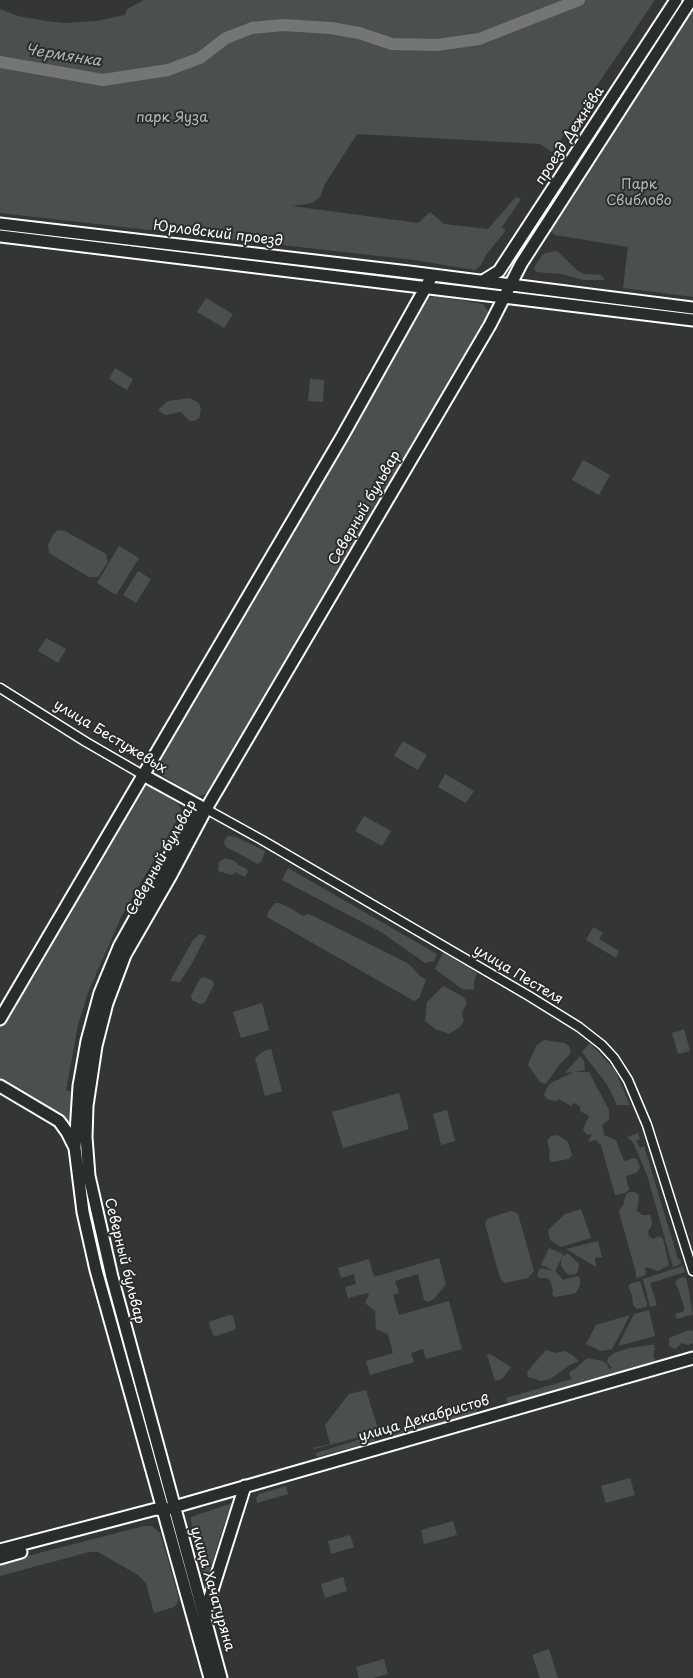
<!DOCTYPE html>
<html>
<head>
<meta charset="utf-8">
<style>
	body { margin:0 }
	canvas { display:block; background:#333536 }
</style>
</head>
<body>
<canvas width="693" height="1678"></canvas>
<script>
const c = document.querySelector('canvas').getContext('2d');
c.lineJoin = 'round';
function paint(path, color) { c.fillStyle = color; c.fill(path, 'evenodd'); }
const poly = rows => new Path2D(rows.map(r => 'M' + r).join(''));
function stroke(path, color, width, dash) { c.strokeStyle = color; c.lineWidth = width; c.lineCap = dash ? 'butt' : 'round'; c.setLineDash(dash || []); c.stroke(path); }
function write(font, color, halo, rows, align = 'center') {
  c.font = font + ' "Playpen Sans",sans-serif'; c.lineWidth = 4; c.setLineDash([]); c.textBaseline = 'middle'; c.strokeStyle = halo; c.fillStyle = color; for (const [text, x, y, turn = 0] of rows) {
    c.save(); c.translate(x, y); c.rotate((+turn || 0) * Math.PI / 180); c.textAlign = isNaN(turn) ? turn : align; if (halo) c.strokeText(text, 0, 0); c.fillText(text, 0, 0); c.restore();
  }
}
paint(poly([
	[144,0,655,0,552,152,540,144,357,134,325,184,320,197,312,203,292,206,418,223,430,212,444,224,488,229,516,197,521,199,502,227,506,230,486,255,481,265,475,270,414,260,0,213,0,9,18,16,46,21,65,23,96,21,125,15,127,9],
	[693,10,693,297,623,288,628,247,555,235,550,231],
	[557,251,578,271,585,274,601,275,605,280,583,280,562,274,536,272,534,268,542,255,545,253],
	[434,296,483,304,488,311,486,317,209,792,201,796,194,795,162,775,155,768,289,531,426,300],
	[206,298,233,314,224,328,197,312],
	[115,368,133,379,127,390,109,379],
	[310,379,324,380,323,402,308,401],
	[190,398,199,403,201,410,199,418,194,421,190,421,181,412,165,415,158,410,168,401],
	[583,460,610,475,599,495,572,480],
	[58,530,65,531,106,554,108,562,98,577,89,577,49,553,48,545,54,533],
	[119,546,139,558,116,595,97,583],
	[138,571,151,579,136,603,123,595],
	[46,638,66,649,58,663,38,651],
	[403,741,427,755,418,770,394,756],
	[445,774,474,791,466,803,438,787],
	[142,785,147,785,177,803,181,809,181,813,121,917,88,993,78,1025,66,1090,75,1093,72,1124,0,1082,0,1026,138,789],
	[364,816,391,831,382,846,355,831],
	[228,836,236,837,265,851,262,861,258,864,226,847,224,844,225,839],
	[225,858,235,861,238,865,247,869,248,872,245,877,235,872,232,875,218,871,219,862],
	[288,868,437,954,436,957,434,961,425,963,381,932,282,880],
	[275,903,279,903,290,908,303,916,309,914,409,964,419,975,426,980,419,998,414,1001,267,917,268,912],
	[593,927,603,933,599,939,619,951,616,958,586,940],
	[200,934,206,936,191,965,180,982,170,981,193,940],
	[443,952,477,973,474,981,474,990,462,989,435,969],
	[203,977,212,980,214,985,205,1002,200,1004,192,1000,191,996,200,979],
	[443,986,464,997,467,1004,463,1010,462,1015,464,1020,460,1027,449,1034,435,1029,425,1021,427,1002],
	[262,1003,269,1030,241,1038,233,1012],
	[684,1029,690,1051,678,1054,672,1033],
	[544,1040,565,1043,569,1046,571,1053,559,1065,546,1084,540,1082,528,1065,536,1046],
	[590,1043,615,1070,630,1105,617,1105,608,1086,582,1052],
	[271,1049,282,1091,265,1096,255,1058,264,1051],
	[580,1056,584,1061,585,1070,574,1072,589,1072,609,1110,609,1119,602,1125,604,1135,616,1140,623,1159,625,1161,633,1158,637,1159,640,1168,636,1173,626,1176,627,1183,630,1189,625,1193,615,1195,601,1145,596,1140,588,1142,592,1134,587,1135,583,1130,589,1116,580,1111,580,1106,574,1103,571,1106,559,1099,557,1101,547,1099,544,1095,549,1084,574,1072,565,1073],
	[399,1093,409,1129,343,1148,332,1112],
	[447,1110,455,1141,441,1145,433,1114],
	[638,1133,640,1139,636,1141,640,1148,644,1146,678,1259,680,1259,681,1264,673,1267,647,1175,633,1142,627,1137],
	[558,1135,568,1142,572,1155,569,1159,552,1162,549,1159,550,1152,547,1141,551,1136],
	[630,1192,635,1192,639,1195,637,1211,642,1215,650,1215,652,1221,651,1227,648,1231,649,1237,653,1239,659,1236,663,1239,669,1265,658,1271,646,1267,645,1269,646,1275,636,1278,636,1273,619,1212,620,1209,623,1206,626,1194],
	[581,1209,591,1238,561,1247,550,1240,548,1230,565,1214],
	[511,1211,518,1214,534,1271,528,1278,505,1283,500,1278,485,1224,487,1219,492,1217],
	[598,1241,602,1257,595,1258,596,1267,566,1249],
	[549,1248,563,1254,562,1257,568,1253,579,1264,578,1271,576,1274,568,1275,561,1266,561,1259,555,1271,563,1280,577,1276,580,1278,580,1285,576,1293,556,1297,552,1295,553,1291,550,1280,546,1278,540,1278,537,1276,540,1268,554,1271,541,1265],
	[439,1258,446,1284,434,1299,427,1302,424,1300,418,1274,395,1281,399,1293,393,1295,399,1315,449,1301,462,1349,426,1359,423,1349,411,1353,414,1362,370,1375,366,1361,393,1353,388,1334,376,1329,375,1311,365,1303,369,1294,367,1293,348,1298,345,1287,356,1284,354,1274,341,1278,338,1268,369,1259,374,1277],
	[683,1266,685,1272,650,1283,657,1305,650,1307,643,1279],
	[683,1277,686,1278,687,1282,693,1314,677,1319,675,1314,684,1311,684,1306,678,1288,675,1283,678,1279],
	[640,1281,647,1304,646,1307,637,1309,633,1305,632,1295,628,1287,630,1284],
	[649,1310,655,1336,618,1346,634,1314],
	[230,1315,233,1316,236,1328,234,1330,216,1336,213,1335,209,1323,211,1321],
	[630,1315,612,1349,601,1351,586,1344,596,1325],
	[689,1330,693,1331,693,1343,688,1345,682,1343,675,1349,669,1346,669,1338],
	[650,1345,654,1345,655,1348,653,1356,656,1362,508,1404,506,1398,572,1379,569,1374,571,1371,576,1368,587,1358,602,1361,607,1364,609,1369,612,1368,607,1362,608,1358,614,1353,629,1348],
	[546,1350,555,1353,564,1351,572,1355,579,1361,570,1365,550,1379,541,1381,528,1377,527,1372],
	[490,1354,511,1367,502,1379,495,1381,487,1355],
	[366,1390,379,1432,314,1449,312,1448,330,1444,325,1425,349,1394],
	[477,1406,477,1411,473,1414,394,1436,390,1436,387,1432],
	[374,1435,375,1441,317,1457,316,1455,316,1453],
	[630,1478,635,1495,606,1503,601,1486],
	[286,1486,288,1494,257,1503,256,1498,259,1494],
	[232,1503,222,1531,206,1584,192,1531,191,1517],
	[453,1521,457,1535,424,1544,421,1530],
	[144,1526,152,1526,160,1533,179,1598,177,1604,174,1607,154,1613,146,1583,138,1575,98,1552,89,1552,0,1576,0,1563],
	[350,1535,354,1547,331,1554,328,1541],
	[343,1577,347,1591,325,1598,321,1584],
	[549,1649,558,1678,540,1678,532,1655],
	[384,1659,388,1674,373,1678,359,1678,356,1667]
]), '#4c4f50');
stroke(poly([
	[0,62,103,80,168,70,200,58,226,38,252,28,283,25,331,28,359,33,392,44,437,45,479,39,579,0]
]), '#737576', 12);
const street = poly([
	[0,688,86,742,143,775],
	[206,809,262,840,529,996,579,1027,602,1045,614,1058,628,1080,647,1125,693,1271]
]);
const secondary = poly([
	[0,224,409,272,693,308],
	[0,236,693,320],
	[483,281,499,271,676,0],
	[143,775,205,809],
	[198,805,119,947,100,993,87,1041,79,1086,75,1148,83,1212,96,1270,210,1678],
	[0,1019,343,435,432,276],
	[0,1086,59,1121,67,1132,74,1146],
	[0,1550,156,1509,164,1510,174,1507,693,1358],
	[0,1558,21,1552],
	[204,1616,245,1486],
	[221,1678,112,1277,89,1176,86,1137,87,1106,96,1046,107,1003,125,955,171,875,206,809,490,325,521,264,691,0]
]);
stroke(street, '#fff', 11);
stroke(secondary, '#fff', 15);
stroke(street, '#2a2d2e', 8);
stroke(secondary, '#2a2d2e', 11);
write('14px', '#b7b9b9', '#2a2d2e', [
	["парк Яуза",172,118],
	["Парк",639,185],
	["Свиблово",639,201]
]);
write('14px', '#fff', '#2a2d2e', [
	["проезд Дежнёва",570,136,-57],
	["Юрловский проезд",218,234,7],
	["Северный бульвар",365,508,-60],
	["улица Бестужевых",110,737,31],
	["Северный бульвар",162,858,-61],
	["улица Пестеля",518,975,31],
	["Северный бульвар",124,1261,76],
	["улица Декабристов",424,1419,-16],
	["улица Хачатуряна",212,1589,74]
]);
write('italic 15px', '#b2b3b4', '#2a2d2e', [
	["Чермянка",63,56,9]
]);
</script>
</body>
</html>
